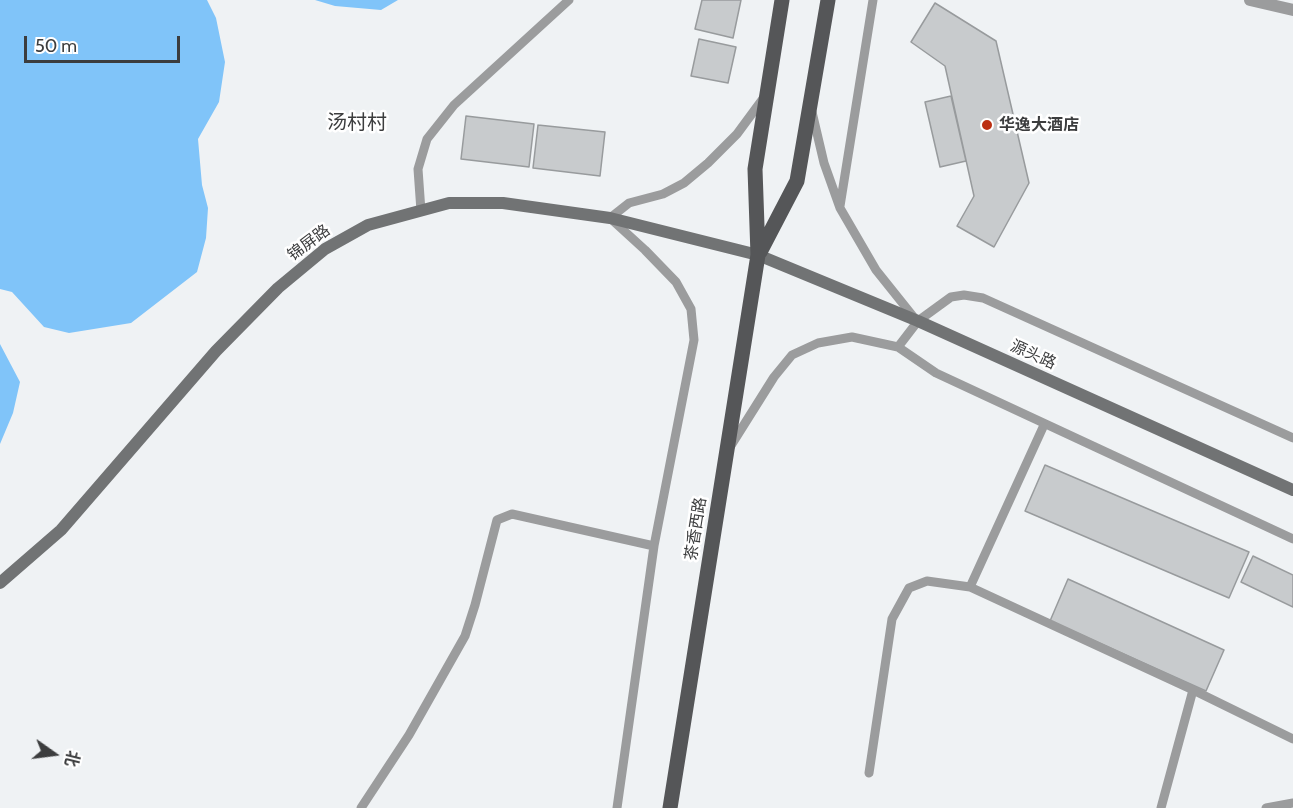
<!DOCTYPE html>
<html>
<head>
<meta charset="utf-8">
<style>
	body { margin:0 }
	#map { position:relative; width:1293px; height:808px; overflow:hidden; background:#eff2f4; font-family:Cabin,"Noto Sans SC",sans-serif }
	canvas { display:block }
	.north { position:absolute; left:24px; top:724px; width:60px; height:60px; -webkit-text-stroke:4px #fff; paint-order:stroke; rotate:104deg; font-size:16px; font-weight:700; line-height:24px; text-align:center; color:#3c3d3e }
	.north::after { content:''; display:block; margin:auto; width:21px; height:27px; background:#3c3d3e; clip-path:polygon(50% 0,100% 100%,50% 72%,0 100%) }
	.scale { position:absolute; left:24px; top:36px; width:156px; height:27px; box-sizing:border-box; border:3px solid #3c3d3e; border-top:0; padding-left:8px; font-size:18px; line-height:21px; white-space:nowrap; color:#3c3d3e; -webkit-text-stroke:4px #fff; paint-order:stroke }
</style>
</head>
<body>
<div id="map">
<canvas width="1293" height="808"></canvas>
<div class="north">北</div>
<div class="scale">50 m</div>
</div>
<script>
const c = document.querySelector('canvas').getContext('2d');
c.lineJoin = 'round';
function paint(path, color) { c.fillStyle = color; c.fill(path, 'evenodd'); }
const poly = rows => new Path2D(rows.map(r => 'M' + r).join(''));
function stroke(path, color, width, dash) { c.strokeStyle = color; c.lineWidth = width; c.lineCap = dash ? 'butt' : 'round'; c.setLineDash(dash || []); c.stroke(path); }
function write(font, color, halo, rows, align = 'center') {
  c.font = font + ' Cabin,"Noto Sans SC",sans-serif'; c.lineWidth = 5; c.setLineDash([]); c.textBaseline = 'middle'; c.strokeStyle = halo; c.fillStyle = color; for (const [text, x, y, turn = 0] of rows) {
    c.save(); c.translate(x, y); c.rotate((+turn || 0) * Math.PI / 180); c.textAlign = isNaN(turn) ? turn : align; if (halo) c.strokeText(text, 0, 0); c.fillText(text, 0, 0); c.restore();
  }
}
paint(poly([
	[0,0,207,0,216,18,225,62,219,102,198,139,202,185,208,208,206,238,197,272,131,323,69,333,44,327,12,292,0,289],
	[315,0,398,0,381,10,335,6],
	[0,344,20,382,13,413,0,444]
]), '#80c4f9');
const building = poly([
	[702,0,741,0,733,38,695,29,702,0],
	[935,3,996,41,1029,183,994,247,957,226,974,196,945,66,911,42,935,3],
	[699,39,736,47,728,83,691,76,699,39],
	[951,96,966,161,940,167,925,102,951,96],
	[466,116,534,124,529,167,461,159,466,116],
	[538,125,605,132,600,176,533,168,538,125],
	[1045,465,1249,552,1229,598,1025,511,1045,465],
	[1253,556,1293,575,1293,607,1241,582,1253,556],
	[1068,579,1224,650,1206,691,1050,621,1068,579]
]);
paint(building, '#c8cbcd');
stroke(building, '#989b9d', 1.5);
stroke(poly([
	[812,112,824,163,840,208,876,270,916,320],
	[840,206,873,0],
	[421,211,418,169,427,139,454,105,569,0],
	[898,347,936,373,1293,539],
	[730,447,774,377,792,355,818,343,852,337,898,347,918,321,951,297,964,295,983,298,1293,438],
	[970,587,1193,690,1293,739],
	[869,773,892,619,909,588,927,581,970,587,1044,425],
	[361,808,409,735,465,636,475,605,497,520,512,514,654,546],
	[617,808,654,546,694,340,691,309,676,282,645,250,610,218,629,203,663,194,684,183,708,163,737,134,765,96],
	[1161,808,1193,690],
	[1266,808,1293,803]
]), '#9b9c9d', 9);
stroke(poly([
	[1250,0,1293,10]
]), '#9b9c9d', 12);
stroke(poly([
	[0,583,61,530,216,351,278,288,325,249,368,225,449,203,503,203,610,218,758,255,918,321,1293,490]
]), '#717374', 12);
stroke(poly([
	[760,252,797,181,828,0],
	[670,808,758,255,755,169,782,0]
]), '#555658', 15);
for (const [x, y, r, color] of [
	[987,125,6,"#bb2f12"]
]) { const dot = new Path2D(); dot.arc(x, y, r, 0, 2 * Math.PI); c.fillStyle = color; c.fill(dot); stroke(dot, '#fff', 2); }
write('bold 16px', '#3c3d3e', '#fff', [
	["华逸大酒店",999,125]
], 'left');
write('16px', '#3c3d3e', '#fff', [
	["锦屏路",309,243,-37],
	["源头路",1033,355,24],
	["茶香西路",696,529,-81]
]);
write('20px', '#3c3d3e', '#fff', [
	["汤村村",357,123]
]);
</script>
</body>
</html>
